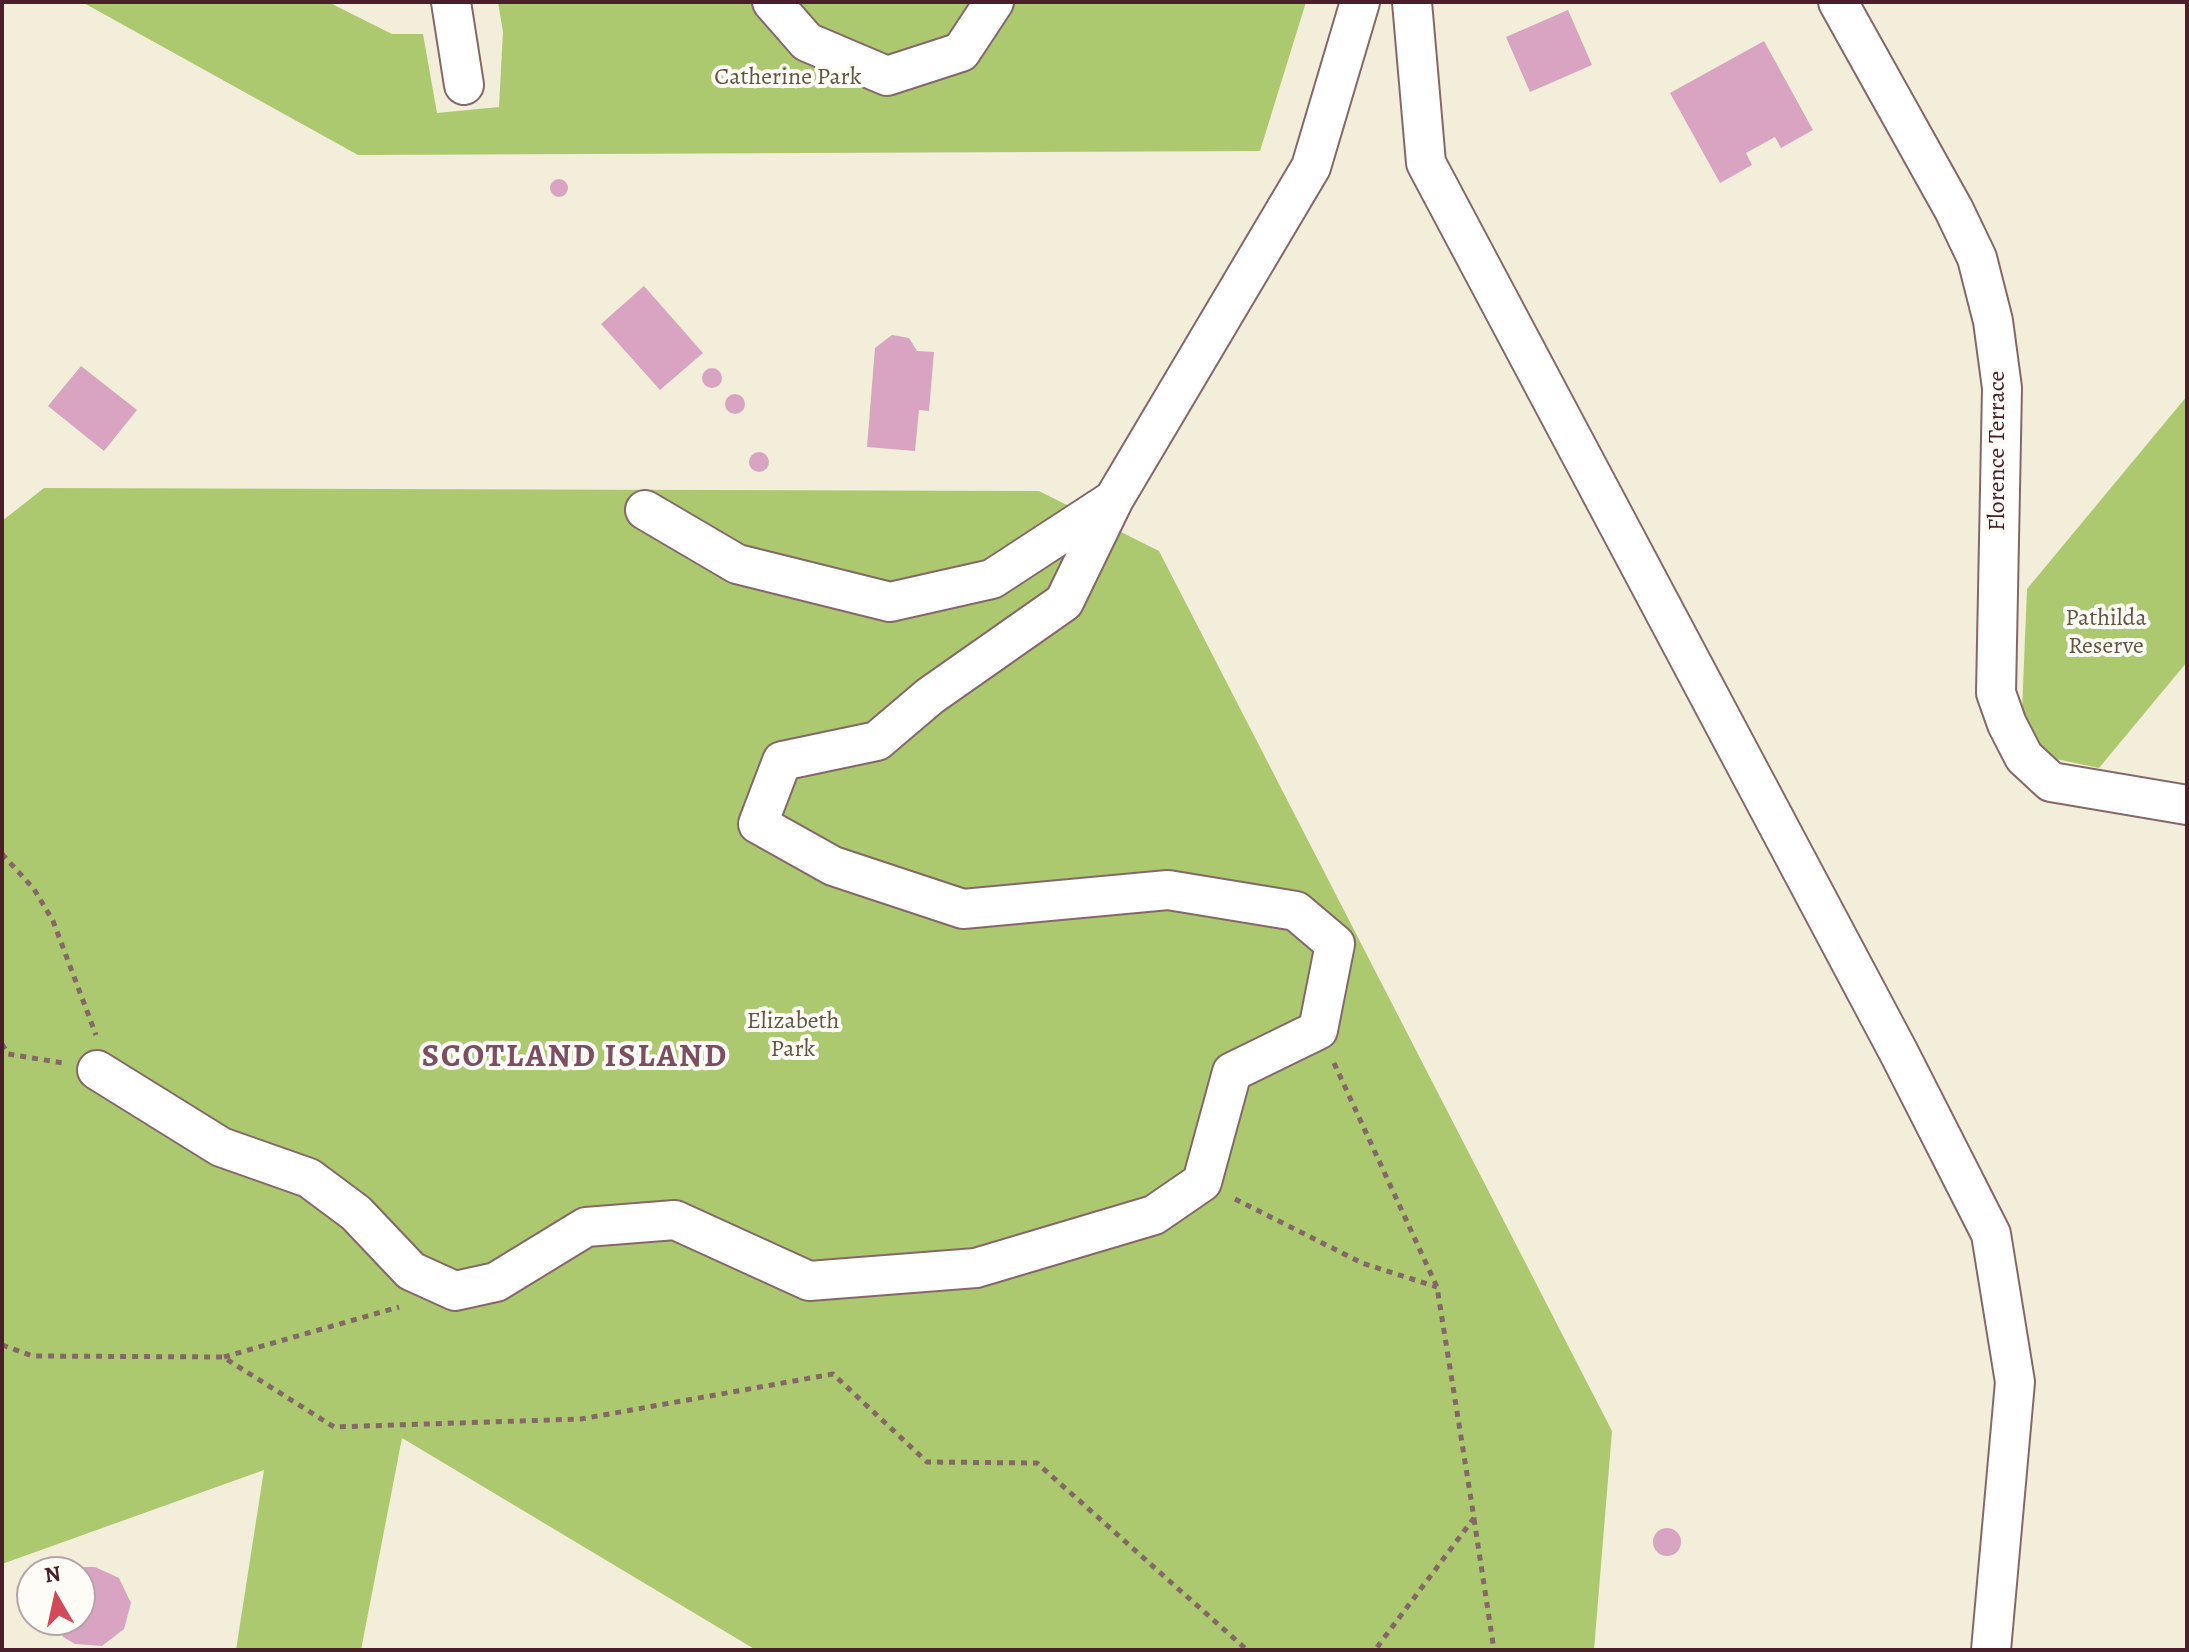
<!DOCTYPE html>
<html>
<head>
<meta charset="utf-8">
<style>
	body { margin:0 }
	#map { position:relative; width:2189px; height:1652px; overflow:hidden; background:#f2eed9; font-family:Alegreya,serif }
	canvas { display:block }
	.frame { position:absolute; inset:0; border:4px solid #4a1f2b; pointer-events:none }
	.north { position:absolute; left:16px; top:1556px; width:80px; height:80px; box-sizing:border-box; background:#fdfcf7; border:2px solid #b5a4a5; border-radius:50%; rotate:351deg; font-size:22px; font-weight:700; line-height:32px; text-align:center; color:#4a1f2b }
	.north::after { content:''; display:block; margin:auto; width:28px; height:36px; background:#d1495b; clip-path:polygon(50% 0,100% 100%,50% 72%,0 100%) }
</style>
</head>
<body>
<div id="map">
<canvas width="2189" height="1652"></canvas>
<div class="frame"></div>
<div class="north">N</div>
</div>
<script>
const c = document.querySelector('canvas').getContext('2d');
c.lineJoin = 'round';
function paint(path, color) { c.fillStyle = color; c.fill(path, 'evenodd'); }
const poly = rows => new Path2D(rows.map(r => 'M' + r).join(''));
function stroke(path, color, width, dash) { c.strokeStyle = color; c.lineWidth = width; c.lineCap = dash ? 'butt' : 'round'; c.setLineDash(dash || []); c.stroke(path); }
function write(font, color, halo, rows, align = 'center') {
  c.font = font + ' Alegreya,serif'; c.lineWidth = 8; c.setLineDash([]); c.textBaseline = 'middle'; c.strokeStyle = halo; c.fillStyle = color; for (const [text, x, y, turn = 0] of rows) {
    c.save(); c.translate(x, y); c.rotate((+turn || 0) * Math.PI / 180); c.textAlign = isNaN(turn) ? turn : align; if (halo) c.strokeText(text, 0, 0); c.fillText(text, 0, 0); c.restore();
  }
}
paint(poly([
	[82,2,328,2,392,34,423,34,437,113,499,107,503,32,498,2,1306,2,1260,151,358,155],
	[2187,396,2187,662,2099,768,2056,759,2035,747,2022,711,2027,589],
	[44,488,1039,491,1159,551,1612,1431,1594,1650,756,1650,402,1438,361,1650,236,1650,264,1470,2,1564,2,521]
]), '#acc96f');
paint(poly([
	[1568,10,1592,65,1530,92,1506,37],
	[1764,41,1813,130,1781,148,1775,137,1746,153,1752,165,1720,183,1670,93],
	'550 188a9 9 0 1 1 18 0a9 9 0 1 1-18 0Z',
	[644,286,703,353,660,390,601,324],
	[892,335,909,338,917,351,934,352,929,411,919,410,915,451,867,447,875,348],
	[81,366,137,410,104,451,48,406],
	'702 378a10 10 0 1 1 20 0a10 10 0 1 1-20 0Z',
	'725 404a10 10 0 1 1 20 0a10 10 0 1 1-20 0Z',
	'749 462a10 10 0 1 1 20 0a10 10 0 1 1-20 0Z',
	'1653 1542a14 14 0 1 1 28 0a14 14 0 1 1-28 0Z',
	[82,1567,95,1567,119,1578,131,1603,124,1629,102,1646,75,1644,63,1637,52,1620,80,1620,80,1572,70,1572]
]), '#d8a4c2');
const minor = poly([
	[451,2,464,85],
	[772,2,807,42,887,76,961,52,994,2],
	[1412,2,1426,163,1899,1053,1991,1234,2015,1382,1991,1650],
	[1838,2,1954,210,1977,258,1993,321,2002,388,1996,693,2007,724,2024,757,2051,782,2187,805],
	[645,510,737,564,890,602,992,579,1113,500],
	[97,1070,221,1147,309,1178,356,1213,411,1271,455,1291,496,1282,586,1227,675,1220,809,1281,976,1268,1154,1215,1202,1182,1232,1072,1318,1030,1335,944,1296,911,1168,890,963,909,833,866,758,824,782,761,877,741,930,696,1064,602,1114,499,1311,167,1360,2]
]);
stroke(minor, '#856768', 42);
stroke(poly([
	[2,854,34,889,53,921,96,1035],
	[2,1044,8,1054,63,1063],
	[1334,1063,1437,1287,1474,1518,1375,1650],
	[1235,1199,1362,1263,1437,1287],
	[2,1345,33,1356,223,1357,334,1427,581,1419,833,1374,927,1462,1037,1463,1247,1650],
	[224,1357,399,1307],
	[1474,1519,1494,1650]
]), '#856768', 5, [6, 6]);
stroke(minor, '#fff', 38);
write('24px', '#67523f', '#fdfcf7', [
	["Catherine Park",788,78],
	["Pathilda",2106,619],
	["Reserve",2106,647],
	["Elizabeth",793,1022],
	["Park",793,1050]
]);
write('24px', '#4a1f2b', '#fdfcf7', [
	["Florence Terrace",1998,451,-90]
]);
c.letterSpacing = '2px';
write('bold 32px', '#7c4e60', '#fdfcf7', [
	["SCOTLAND ISLAND",575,1058]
]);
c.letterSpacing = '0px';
</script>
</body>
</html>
